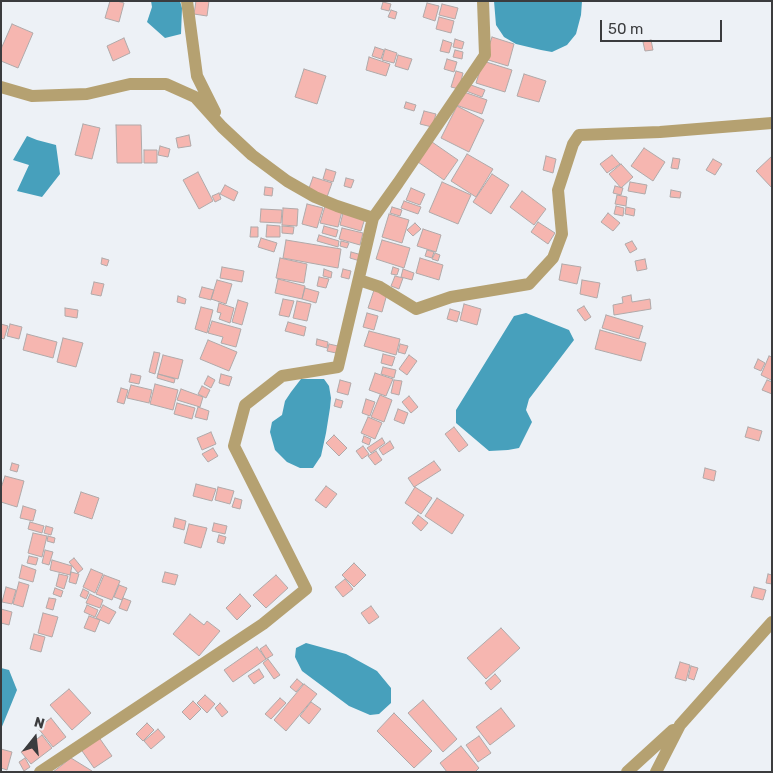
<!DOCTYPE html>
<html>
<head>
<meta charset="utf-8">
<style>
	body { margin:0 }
	#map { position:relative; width:773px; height:773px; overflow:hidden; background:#edf1f6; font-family:Rubik,sans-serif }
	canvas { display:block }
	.frame { position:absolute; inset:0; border:2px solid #3b3c3e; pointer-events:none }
	.north { position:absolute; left:10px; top:713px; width:50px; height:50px; -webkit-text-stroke:4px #edf1f6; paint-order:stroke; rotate:16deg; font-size:14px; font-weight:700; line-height:20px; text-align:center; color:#3b3c3e }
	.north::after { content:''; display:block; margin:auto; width:18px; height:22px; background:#3b3c3e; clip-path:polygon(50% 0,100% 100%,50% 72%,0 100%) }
	.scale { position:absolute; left:600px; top:20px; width:122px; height:22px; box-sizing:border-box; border:2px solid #3b3c3e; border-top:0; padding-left:6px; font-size:15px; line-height:18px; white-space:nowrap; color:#3b3c3e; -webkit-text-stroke:4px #edf1f6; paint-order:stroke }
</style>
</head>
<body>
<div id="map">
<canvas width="773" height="773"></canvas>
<div class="frame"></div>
<div class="north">N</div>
<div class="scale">50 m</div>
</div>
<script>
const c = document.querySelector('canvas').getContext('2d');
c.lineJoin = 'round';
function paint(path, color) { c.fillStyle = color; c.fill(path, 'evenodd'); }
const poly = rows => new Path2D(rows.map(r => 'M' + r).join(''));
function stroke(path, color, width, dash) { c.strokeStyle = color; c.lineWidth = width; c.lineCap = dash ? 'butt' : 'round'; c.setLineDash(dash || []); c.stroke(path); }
paint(poly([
	[151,1,180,1,182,8,181,34,165,38,147,22,152,7],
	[494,1,582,1,581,15,576,34,567,45,552,52,541,50,516,44,504,37,496,25],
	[27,136,37,140,56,145,60,174,42,197,17,191,29,165,13,160],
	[526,313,569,330,574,340,529,399,526,410,532,422,519,448,508,450,489,451,456,423,456,410,514,316],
	[301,379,324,379,329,386,331,398,330,408,326,433,321,456,313,468,300,468,287,462,275,450,270,432,272,422,282,415,285,401,291,392],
	[306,643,346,654,377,671,391,688,391,703,379,714,370,715,349,706,302,671,295,657,296,648],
	[1,668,9,670,17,690,1,729]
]), '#47a0bc');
const building = poly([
	[110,1,117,1,124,3,119,22,105,18,110,1],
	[196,1,209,1,207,16,194,14,196,1],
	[383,2,391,4,389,11,381,9,383,2],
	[427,3,439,6,435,21,423,17,427,3],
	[442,4,458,8,455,19,439,15,442,4],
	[391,10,397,12,395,19,388,17,391,10],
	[439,17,454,21,451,33,436,29,439,17],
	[12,24,33,33,18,68,1,61,1,49,12,24],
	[492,37,514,44,508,66,485,59,492,37],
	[124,38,130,53,113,61,107,46,124,38],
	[455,39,464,42,462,49,453,47,455,39],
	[443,40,452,43,449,53,440,51,443,40],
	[651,40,653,50,645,51,643,42,651,40],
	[375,47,384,50,381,59,372,56,375,47],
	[385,49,397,53,394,63,382,60,385,49],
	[455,50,463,52,462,59,453,57,455,50],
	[398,55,412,59,408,70,395,66,398,55],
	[369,57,390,64,386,76,366,70,369,57],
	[447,59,457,62,454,72,444,69,447,59],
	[483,61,512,70,505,92,476,83,483,61],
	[304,69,326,76,317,104,295,97,304,69],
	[456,71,463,73,459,89,451,87,456,71],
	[524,74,546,81,539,102,517,96,524,74],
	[468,84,485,90,482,97,466,91,468,84],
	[461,91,487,100,482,114,456,105,461,91],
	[406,102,416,105,414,111,404,108,406,102],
	[457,106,484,120,469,152,441,138,457,106],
	[424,111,436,114,432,127,420,124,424,111],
	[83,124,100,128,92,159,75,155,83,124],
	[116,125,141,125,142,163,117,163,116,125],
	[189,135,191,146,178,148,176,138,189,135],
	[432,142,458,160,444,180,418,162,432,142],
	[160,146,170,149,168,157,158,155,160,146],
	[644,148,665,162,653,181,631,166,644,148],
	[144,150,157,150,157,163,144,163,144,150],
	[467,154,493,169,476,197,451,181,467,154],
	[612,155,620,164,607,173,600,164,612,155],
	[546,156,556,159,553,173,543,170,546,156],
	[772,156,772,188,756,171,772,156],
	[673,158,680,159,678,169,671,168,673,158],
	[713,159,722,164,715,175,706,170,713,159],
	[621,164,633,177,621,188,609,174,621,164],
	[326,169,336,172,333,182,323,179,326,169],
	[198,172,213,201,199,209,183,180,198,172],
	[492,174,509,185,491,214,473,202,492,174],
	[313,177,332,183,327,197,308,191,313,177],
	[346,178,354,180,351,188,344,186,346,178],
	[442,182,471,195,458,224,429,212,442,182],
	[630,182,647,185,645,194,628,191,630,182],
	[225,185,238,192,234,201,220,194,225,185],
	[615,186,623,188,621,195,613,193,615,186],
	[265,187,273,188,272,196,264,195,265,187],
	[411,188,425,194,420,205,406,200,411,188],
	[671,190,681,192,680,198,670,197,671,190],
	[522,191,546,209,534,225,510,207,522,191],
	[219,193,221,199,215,202,212,196,219,193],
	[617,195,627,197,626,206,615,204,617,195],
	[404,201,421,207,418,214,401,208,404,201],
	[307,204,323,208,317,228,302,224,307,204],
	[325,206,342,211,338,227,320,223,325,206],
	[616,206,624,208,623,216,614,214,616,206],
	[392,207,402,210,400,216,390,213,392,207],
	[626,207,635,209,634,216,625,214,626,207],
	[283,208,298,209,297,226,282,225,283,208],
	[261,209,282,210,281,223,260,222,261,209],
	[343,213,365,218,361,231,340,225,343,213],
	[608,213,620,223,613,231,601,222,608,213],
	[389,214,409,220,402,243,382,237,389,214],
	[538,222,555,233,548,244,531,232,538,222],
	[415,223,421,229,413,236,407,230,415,223],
	[267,225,280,226,280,237,266,237,267,225],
	[282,226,294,227,293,234,282,233,282,226],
	[324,226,338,230,336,237,322,233,324,226],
	[251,227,258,227,258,237,250,237,251,227],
	[342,228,363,233,360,245,339,239,342,228],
	[423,229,441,235,436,252,417,246,423,229],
	[319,235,339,241,338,247,317,241,319,235],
	[261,238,277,243,274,252,258,247,261,238],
	[286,240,341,249,338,268,283,258,286,240],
	[382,240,410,248,404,268,376,259,382,240],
	[341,241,349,243,347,248,340,246,341,241],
	[632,241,637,249,630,253,625,244,632,241],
	[427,250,434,252,432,258,425,256,427,250],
	[351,252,362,255,360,261,350,258,351,252],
	[435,253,440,255,438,261,432,259,435,253],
	[102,258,109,260,107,266,101,264,102,258],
	[280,258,307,264,304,283,276,278,280,258],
	[420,258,443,265,439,280,416,273,420,258],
	[645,259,647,269,637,271,635,261,645,259],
	[562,264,581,267,577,284,559,280,562,264],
	[222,267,244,271,242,282,220,278,222,267],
	[393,267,399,269,397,275,391,274,393,267],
	[324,269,332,272,331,278,323,276,324,269],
	[343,269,351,271,349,279,341,277,343,269],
	[403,269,414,273,412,280,401,277,403,269],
	[395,276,403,278,399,289,391,286,395,276],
	[319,277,329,279,326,288,317,286,319,277],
	[278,279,305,286,302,299,275,293,278,279],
	[217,280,232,284,226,304,211,299,217,280],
	[582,280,600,283,597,298,580,294,582,280],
	[94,282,104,284,101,296,91,294,94,282],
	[202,287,214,290,211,300,199,297,202,287],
	[305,288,319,292,316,303,302,299,305,288],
	[374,290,387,294,382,312,368,308,374,290],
	[631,295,632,302,650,299,651,309,614,315,613,305,623,303,622,297,631,295],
	[178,296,186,299,185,304,177,302,178,296],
	[283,299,294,301,289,317,279,315,283,299],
	[238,300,248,303,242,325,232,322,238,300],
	[297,301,311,304,307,321,293,318,297,301],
	[219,303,234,308,230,323,219,319,221,313,217,312,219,303],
	[464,304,481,309,477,325,460,320,464,304],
	[584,306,591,317,585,321,577,310,584,306],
	[201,307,213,310,207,333,195,329,201,307],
	[65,308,78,310,77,318,65,316,65,308],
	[450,309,460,312,457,322,447,319,450,309],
	[367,313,378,316,374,330,363,327,367,313],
	[606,315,643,326,639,339,602,328,606,315],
	[212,321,241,329,236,347,221,343,223,337,208,333,212,321],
	[288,322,306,327,304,336,285,331,288,322],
	[1,324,8,326,4,339,1,338,1,324],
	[10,324,22,327,19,339,7,336,10,324],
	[600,330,646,343,641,361,595,349,600,330],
	[369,331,400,339,396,355,364,346,369,331],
	[27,334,57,342,53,358,23,350,27,334],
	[63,338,83,343,76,367,57,362,63,338],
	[317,339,328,342,327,348,316,345,317,339],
	[208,340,237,352,229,371,200,359,208,340],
	[329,344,338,346,336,353,327,351,329,344],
	[400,344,408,346,405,354,398,352,400,344],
	[154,352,160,353,155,374,149,372,154,352],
	[383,354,395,357,392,366,381,363,383,354],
	[163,355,183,360,178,379,158,374,163,355],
	[409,355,417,361,407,375,399,369,409,355],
	[769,356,772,357,772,378,771,380,761,375,769,356],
	[758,359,765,363,761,371,754,368,758,359],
	[383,367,396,370,394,378,381,374,383,367],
	[375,373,393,379,386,396,369,390,375,373],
	[131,374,141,376,139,384,129,382,131,374],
	[158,374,175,379,174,383,157,378,158,374],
	[221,374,232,377,229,386,219,383,221,374],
	[208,376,215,380,211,388,204,384,208,376],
	[340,380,351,383,348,395,337,392,340,380],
	[394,380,402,381,399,395,391,393,394,380],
	[767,380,772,382,772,394,762,390,767,380],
	[155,384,178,390,173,410,150,404,155,384],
	[131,385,152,390,149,403,127,398,131,385],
	[202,386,210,390,206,398,198,394,202,386],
	[121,388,128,390,124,404,117,402,121,388],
	[181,389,203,397,200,407,177,400,181,389],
	[380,395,392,400,384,422,371,417,380,395],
	[409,396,418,407,411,413,402,402,409,396],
	[336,399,343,401,341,408,334,406,336,399],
	[366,399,375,402,370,416,362,413,366,399],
	[177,403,195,408,192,419,174,414,177,403],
	[198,407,209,411,207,420,195,417,198,407],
	[398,409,408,413,404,424,394,420,398,409],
	[368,417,382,423,375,439,361,433,368,417],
	[454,427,468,445,459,452,445,434,454,427],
	[748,427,762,431,759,441,745,437,748,427],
	[211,432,216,444,202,450,197,438,211,432],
	[334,435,347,448,339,456,326,443,334,435],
	[364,436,371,439,369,445,362,442,364,436],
	[382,438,385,443,371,453,367,448,382,438],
	[390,441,394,448,383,455,379,449,390,441],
	[363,446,369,454,362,459,356,451,363,446],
	[213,448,218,456,208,462,202,454,213,448],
	[376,451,382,460,375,465,368,456,376,451],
	[434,461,441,470,414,487,408,478,434,461],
	[12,463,19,465,17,472,10,470,12,463],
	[705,468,716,471,714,481,703,478,705,468],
	[5,476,24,481,17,507,1,502,1,488,5,476],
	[196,484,216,489,212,501,193,496,196,484],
	[326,486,337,494,326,508,315,500,326,486],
	[218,487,234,491,230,504,215,500,218,487],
	[415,487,432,498,421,514,405,503,415,487],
	[81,492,99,498,92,519,74,513,81,492],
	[235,498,242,500,240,509,232,507,235,498],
	[437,498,464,515,452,534,425,516,437,498],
	[23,506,36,510,33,521,20,518,23,506],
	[418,515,428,523,421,531,412,523,418,515],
	[175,518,186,521,184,530,173,527,175,518],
	[30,522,44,526,42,533,28,529,30,522],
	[214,523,227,526,225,534,212,531,214,523],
	[189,524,207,528,201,548,184,543,189,524],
	[46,526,53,528,51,535,44,533,46,526],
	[33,533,47,536,42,557,28,553,33,533],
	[219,535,226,537,224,544,217,542,219,535],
	[48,536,55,538,54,543,47,541,48,536],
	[45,550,53,552,49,565,42,563,45,550],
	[29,556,38,558,36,565,27,563,29,556],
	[74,558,83,569,78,573,69,562,74,558],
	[52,560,72,566,70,575,50,570,52,560],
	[354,563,366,575,354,587,342,575,354,563],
	[22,565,36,570,33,582,19,578,22,565],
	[91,569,103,574,95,593,83,587,91,569],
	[71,572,79,574,76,584,69,582,71,572],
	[165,572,178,575,175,585,162,582,165,572],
	[59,574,68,576,64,589,56,586,59,574],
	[768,574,772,575,772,584,766,583,768,574],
	[104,575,120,581,112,600,96,594,104,575],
	[276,575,288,588,266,608,253,595,276,575],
	[345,579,353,589,343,597,335,587,345,579],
	[19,582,29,585,23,607,13,604,19,582],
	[119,585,127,588,122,600,114,597,119,585],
	[6,587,16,590,12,604,2,602,6,587],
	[754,587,766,590,763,600,751,597,754,587],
	[55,588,63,591,61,597,53,594,55,588],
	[83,589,89,592,86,599,80,596,83,589],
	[90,594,103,600,100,608,86,603,90,594],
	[240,594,251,606,237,620,226,608,240,594],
	[49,598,56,599,53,610,46,608,49,598],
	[123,598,131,601,127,611,119,608,123,598],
	[87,605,98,610,95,617,84,612,87,605],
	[103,605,116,612,109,624,96,618,103,605],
	[371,606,379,617,369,624,361,613,371,606],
	[1,609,12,612,9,625,1,623,1,609],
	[43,613,58,617,52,637,38,633,43,613],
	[190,614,204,625,207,621,220,631,199,656,173,634,190,614],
	[89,616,100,620,95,632,84,628,89,616],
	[501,628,520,648,486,679,467,658,501,628],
	[34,634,45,637,41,652,30,649,34,634],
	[266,645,273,655,266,659,260,649,266,645],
	[257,647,266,659,233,682,224,670,257,647],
	[268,659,280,675,274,679,263,663,268,659],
	[680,662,690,665,686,681,675,678,680,662],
	[691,666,698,668,694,680,688,678,691,666],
	[259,669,264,677,254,684,248,676,259,669],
	[495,674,501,681,491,690,485,683,495,674],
	[297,679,303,684,296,692,290,687,297,679],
	[304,684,317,694,286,731,274,720,304,684],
	[69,689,91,713,72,730,50,705,69,689],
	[205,695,215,704,207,713,197,703,205,695],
	[280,698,286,703,271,719,265,714,280,698],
	[423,700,457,739,443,752,408,713,423,700],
	[193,701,201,709,190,720,182,712,193,701],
	[311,702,321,709,309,724,300,716,311,702],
	[220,703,228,712,222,717,215,708,220,703],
	[501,708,515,726,490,745,476,727,501,708],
	[394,713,432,751,414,768,377,731,394,713],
	[51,718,66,737,53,747,38,728,51,718],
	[147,723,154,730,143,741,136,734,147,723],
	[158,729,165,737,151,749,144,741,158,729],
	[42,735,52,748,31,764,21,752,42,735],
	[98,736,112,756,94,768,80,748,98,736],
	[479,736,491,753,478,762,466,745,479,736],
	[461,746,479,768,475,772,447,772,440,763,461,746],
	[1,749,12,752,7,770,1,768,1,749],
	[25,758,30,767,24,771,19,762,25,758],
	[71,758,92,771,92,772,53,772,71,758]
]);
paint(building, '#f6b6b0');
stroke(building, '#b0a9a9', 1);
stroke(poly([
	[187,1,197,76,215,112],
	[1,87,32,96,87,94,130,84,166,84,195,97,222,127,252,155,287,181,315,197,337,206,373,218],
	[359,280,380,287,416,309,451,297,529,284,553,258,562,234,558,190,573,144,579,135,660,132,772,123],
	[40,772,263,624,306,589,234,446,245,405,282,376,338,367,373,218,398,183,485,55,483,1],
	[627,772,673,730],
	[656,772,680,725,772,622]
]), '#b5a171', 12);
</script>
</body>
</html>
